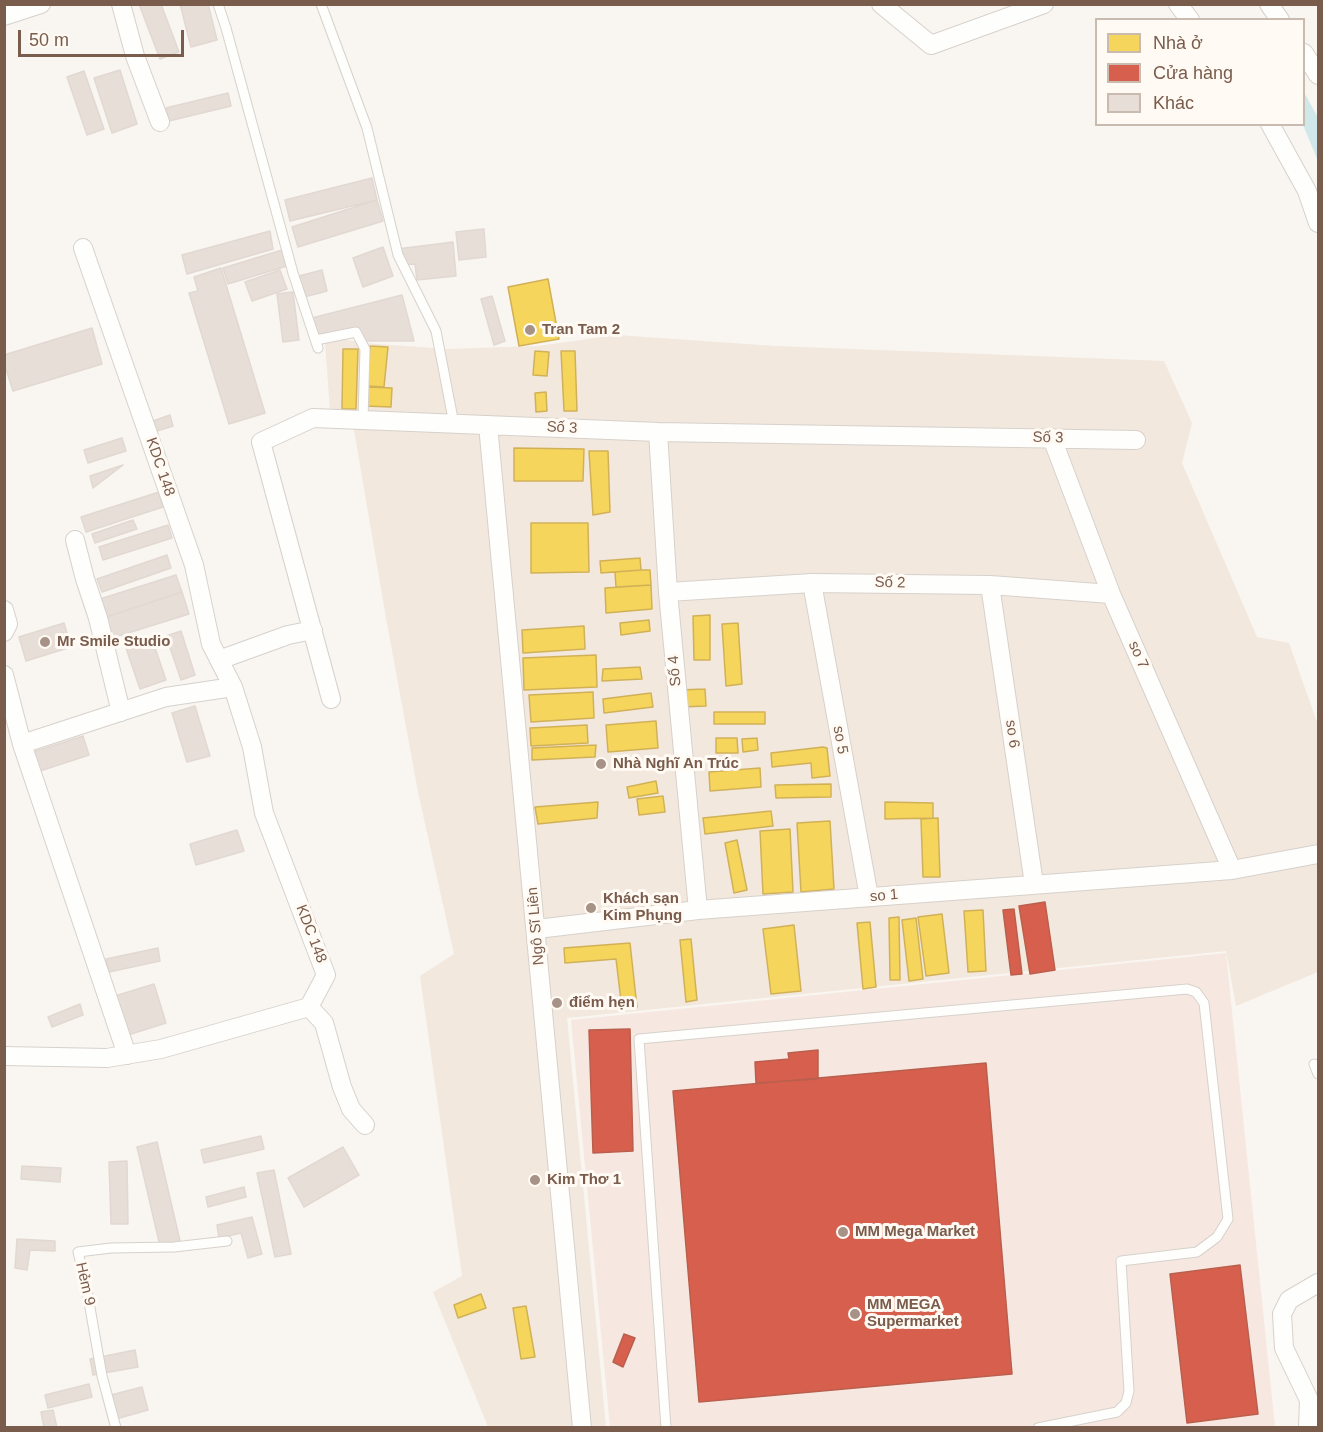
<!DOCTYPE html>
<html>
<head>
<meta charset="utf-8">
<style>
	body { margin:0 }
	#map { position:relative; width:1323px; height:1432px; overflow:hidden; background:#f9f5f0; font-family:Arial,sans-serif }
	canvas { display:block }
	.frame { position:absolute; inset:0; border:6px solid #7a5c4d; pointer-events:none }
	.legend { position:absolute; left:1095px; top:18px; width:210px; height:108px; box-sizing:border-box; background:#fffaf3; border:2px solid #cabbb1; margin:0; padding:8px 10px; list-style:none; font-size:18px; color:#7a5c4d }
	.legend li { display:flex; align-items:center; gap:12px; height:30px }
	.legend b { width:30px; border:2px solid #cabbb1 }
	.scale { position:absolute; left:18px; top:30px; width:166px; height:27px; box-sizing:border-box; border:3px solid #7a5c4d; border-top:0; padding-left:8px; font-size:18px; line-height:21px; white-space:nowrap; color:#7a5c4d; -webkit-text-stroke:4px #fffaf3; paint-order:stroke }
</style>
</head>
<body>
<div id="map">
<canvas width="1323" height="1432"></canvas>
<div class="frame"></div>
<ul class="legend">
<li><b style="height:16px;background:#f6d55c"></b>Nhà ở</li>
<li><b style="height:16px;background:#d6604d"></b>Cửa hàng</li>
<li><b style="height:16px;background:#e6ded7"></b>Khác</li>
</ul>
<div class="scale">50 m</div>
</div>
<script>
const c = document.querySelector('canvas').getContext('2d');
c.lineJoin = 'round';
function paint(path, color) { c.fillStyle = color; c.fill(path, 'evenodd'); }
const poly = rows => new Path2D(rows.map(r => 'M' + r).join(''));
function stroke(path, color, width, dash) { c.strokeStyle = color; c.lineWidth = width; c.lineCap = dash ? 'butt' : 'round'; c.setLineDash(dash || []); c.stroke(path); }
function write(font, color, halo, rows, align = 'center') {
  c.font = font + ' Arial,sans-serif'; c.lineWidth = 6; c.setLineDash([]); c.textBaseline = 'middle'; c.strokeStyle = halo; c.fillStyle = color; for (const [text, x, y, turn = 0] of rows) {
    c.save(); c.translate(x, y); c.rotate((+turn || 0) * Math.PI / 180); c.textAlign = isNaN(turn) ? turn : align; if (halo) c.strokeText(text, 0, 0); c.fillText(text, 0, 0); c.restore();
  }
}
paint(poly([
	[617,335,775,346,1164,361,1192,423,1182,463,1257,637,1289,643,1318,725,1318,972,1236,1006,1226,951,567,1018,606,1427,488,1427,433,1292,462,1276,420,976,454,954,418,792,386,618,354,430,330,411,325,342,334,337,363,343,447,349,538,346]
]), '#f2e8de');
paint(poly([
	[1226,953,1275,1427,610,1427,571,1020]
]), '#f6e8e1');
paint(poly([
	[1304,92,1318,118,1318,161,1303,125]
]), '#d0e8ea');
const homes = poly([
	[548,279,559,339,519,346,508,287,548,279],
	[370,346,388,347,384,387,367,386,370,346],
	[343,349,358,349,356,409,342,409,343,349],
	[535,351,549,352,547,376,533,375,535,351],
	[561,351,575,351,577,411,564,411,561,351],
	[367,387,392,388,391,407,365,406,367,387],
	[546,392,547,411,536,412,535,393,546,392],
	[514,448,584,449,583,481,514,481,514,448],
	[589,451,608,451,610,512,593,515,589,451],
	[531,523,588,523,589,572,531,573,531,523],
	[640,558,641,570,601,573,600,561,640,558],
	[641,570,650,570,651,585,616,587,615,572,641,570],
	[651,585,652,609,606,613,605,588,651,585],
	[710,615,710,660,694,660,693,616,710,615],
	[649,620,650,631,621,635,620,623,649,620],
	[738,623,742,684,726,686,722,624,738,623],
	[584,626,585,649,523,653,522,630,584,626],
	[596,655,597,687,524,690,523,658,596,655],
	[640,667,642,679,602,681,603,669,640,667],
	[705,689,706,706,680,707,679,690,705,689],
	[593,692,594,718,531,722,529,695,593,692],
	[651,693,653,707,604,713,603,699,651,693],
	[714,712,765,712,765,724,714,724,714,712],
	[656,721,658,748,608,752,606,725,656,721],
	[587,725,588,743,531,746,530,728,587,725],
	[716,738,737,738,738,753,716,753,716,738],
	[757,738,758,750,743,752,742,739,757,738],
	[596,745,595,757,532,760,532,748,596,745],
	[823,747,827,748,830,776,812,778,811,763,772,767,771,753,823,747],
	[760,768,761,787,710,791,709,772,760,768],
	[656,781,658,793,629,798,627,787,656,781],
	[831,784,831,797,776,798,775,785,831,784],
	[663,796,665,812,639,815,637,799,663,796],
	[598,802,597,818,538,824,535,807,598,802],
	[885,802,933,803,933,818,885,819,885,802],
	[771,811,773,826,705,834,703,818,771,811],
	[938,818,940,877,923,877,921,819,938,818],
	[830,821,834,889,801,892,797,823,830,821],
	[790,829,793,892,763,894,760,831,790,829],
	[737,840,747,890,734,893,725,843,737,840],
	[983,910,986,971,968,972,964,911,983,910],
	[942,914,949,973,926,976,918,917,942,914],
	[899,917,900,980,890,980,889,918,899,917],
	[916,918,923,979,909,981,902,920,916,918],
	[870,922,876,987,863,989,857,923,870,922],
	[794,925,801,991,771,994,763,929,794,925],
	[691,939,697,1000,686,1002,680,940,691,939],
	[630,943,637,1007,622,1009,616,959,565,963,564,948,630,943],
	[481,1294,486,1308,458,1318,454,1305,481,1294],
	[526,1306,535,1357,521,1359,513,1308,526,1306]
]);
paint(homes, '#f6d55c');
stroke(homes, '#d1b158', 1.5);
const shops = poly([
	[1045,902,1055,970,1030,974,1019,906,1045,902],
	[1014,909,1022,974,1011,975,1003,910,1014,909],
	[630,1029,633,1151,593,1153,589,1030,630,1029],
	[818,1050,818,1079,756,1083,755,1062,789,1059,788,1053,818,1050],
	[986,1063,1012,1374,699,1402,673,1091,986,1063],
	[1240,1265,1258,1414,1187,1423,1170,1274,1240,1265],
	[624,1334,635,1338,623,1367,613,1362,624,1334]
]);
paint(shops, '#d6604d');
stroke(shops, '#ba5f4d', 1.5);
const building = poly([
	[139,4,161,4,179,52,160,59,139,4],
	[180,4,208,4,217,40,191,47,180,4],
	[120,70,137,124,112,133,94,78,120,70],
	[84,71,104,129,87,135,67,77,84,71],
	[228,93,231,106,169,121,166,108,228,93],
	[372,178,377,200,290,221,285,200,372,178],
	[377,200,383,221,298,247,292,227,377,200],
	[484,229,486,257,459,260,456,232,484,229],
	[270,231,273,249,187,274,182,255,270,231],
	[453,242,456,276,417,280,415,264,398,265,397,249,453,242],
	[383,247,393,276,363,287,353,258,383,247],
	[282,250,287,266,228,284,223,268,282,250],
	[221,268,265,413,229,424,189,293,198,291,194,277,221,268],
	[280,270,287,289,252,301,245,282,280,270],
	[322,270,327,291,304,297,299,276,322,270],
	[293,292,299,340,283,342,277,294,293,292],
	[402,295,414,341,362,341,356,327,319,338,312,318,402,295],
	[492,296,505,341,494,345,481,299,492,296],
	[92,328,102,364,13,391,4,363,4,355,92,328],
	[170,415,173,426,157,431,153,421,170,415],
	[122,438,126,451,88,463,84,450,122,438],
	[123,465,93,488,90,476,123,465],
	[159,492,163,507,86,532,81,517,159,492],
	[133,520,137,529,95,543,92,534,133,520],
	[168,525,172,538,103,560,99,547,168,525],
	[167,555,171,568,102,592,97,579,167,555],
	[176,575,182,592,106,617,100,599,176,575],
	[182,592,189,614,112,638,106,617,182,592],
	[64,623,71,647,26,661,19,637,64,623],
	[181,631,195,675,181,680,166,636,181,631],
	[151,636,166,680,140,689,125,645,151,636],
	[195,706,210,756,187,762,172,713,195,706],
	[83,736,89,755,40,771,33,752,83,736],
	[237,830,244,851,196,865,190,844,237,830],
	[158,948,160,961,109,972,106,959,158,948],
	[154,984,166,1023,128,1035,115,996,154,984],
	[80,1004,83,1015,52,1027,48,1017,80,1004],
	[261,1136,264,1149,204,1163,201,1150,261,1136],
	[157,1142,180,1241,160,1246,137,1147,157,1142],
	[343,1147,359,1175,304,1207,288,1178,343,1147],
	[127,1161,128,1224,111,1224,109,1162,127,1161],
	[22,1166,61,1168,60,1182,21,1179,22,1166],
	[274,1170,291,1254,275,1257,257,1173,274,1170],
	[244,1187,246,1197,208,1207,206,1197,244,1187],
	[252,1217,262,1254,248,1258,241,1233,219,1238,217,1225,252,1217],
	[17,1239,55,1241,55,1251,30,1250,27,1270,15,1268,17,1239],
	[135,1350,138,1367,93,1375,90,1359,135,1350],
	[89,1384,92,1397,48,1408,45,1395,89,1384],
	[142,1387,148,1410,109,1421,103,1397,142,1387],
	[53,1410,57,1428,44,1428,41,1412,53,1410]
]);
paint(building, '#e6ded7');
stroke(building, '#e2d8d2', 1.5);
const service = poly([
	[218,4,226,28,293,273,318,348],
	[321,4,367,128,398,255,436,331,454,424],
	[316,340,356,332,365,349,363,420],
	[1314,1064,1318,1074],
	[116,1428,102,1376,86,1285,78,1252,111,1248,174,1247,227,1241],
	[666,1428,639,1039,1187,989,1196,992,1204,1003,1228,1219,1217,1237,1197,1252,1121,1261,1129,1391,1126,1403,1117,1412,1038,1428]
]);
const minor = poly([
	[121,4,135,56,160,122],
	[881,4,931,45,1044,4],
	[1178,4,1190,20],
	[1269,4,1280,20],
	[4,16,41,4],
	[1304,53,1318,75],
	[1270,124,1307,191,1318,223],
	[83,248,194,565,211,644,233,687,252,747,264,813,326,975,309,1007],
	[488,425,582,1428],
	[658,432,668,592,698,910],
	[1052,438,1111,594,1232,870],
	[75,540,85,579,98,618,121,712],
	[812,583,869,897],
	[990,585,1034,884],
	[668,592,812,583,990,585,1111,594],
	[4,610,8,624,4,632],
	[219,660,288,635,313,630],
	[4,675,22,744,127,1055],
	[331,699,261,442,313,418,658,432,1136,440],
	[22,744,166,697,233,687],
	[537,929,698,910,1232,870,1318,854],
	[4,1056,107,1058,161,1049,309,1007,324,1023,342,1087,351,1109,365,1125],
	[1308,1428,1309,1400,1284,1348,1282,1314,1289,1300,1318,1283]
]);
stroke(service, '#d7d1cb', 11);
stroke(minor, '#d7d1cb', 20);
stroke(service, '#fefefd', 9);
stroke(minor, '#fefefd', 18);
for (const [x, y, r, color] of [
	[530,330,6,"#a69286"],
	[45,642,6,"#a69286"],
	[601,764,6,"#a69286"],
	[591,908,6,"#a69286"],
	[557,1003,6,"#a69286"],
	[535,1180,6,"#a69286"],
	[843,1232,6,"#a69286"],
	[855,1314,6,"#a69286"]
]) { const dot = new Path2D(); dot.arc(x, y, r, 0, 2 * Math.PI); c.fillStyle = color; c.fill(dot); stroke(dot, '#fffaf3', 2); }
write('bold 15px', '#7a5c4d', '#fffaf3', [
	["Tran Tam 2",542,330],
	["Mr Smile Studio",57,642],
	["Nhà Nghĩ An Trúc",613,764],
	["Khách sạn",603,899],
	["Kim Phụng",603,916],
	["điểm hẹn",569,1003],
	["Kim Thơ 1",547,1180],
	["MM Mega Market",855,1232],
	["MM MEGA",867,1305],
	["Supermarket",867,1322]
], 'left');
write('15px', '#7a5c4d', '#fffaf3', [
	["Số 3",562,428,3],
	["Số 3",1048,438,1],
	["KDC 148",160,467,71],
	["Số 2",890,583,1],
	["so 7",1138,655,66],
	["Số 4",675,671,-95],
	["so 6",1012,734,82],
	["so 5",840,740,80],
	["so 1",884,896,-5],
	["Ngô Sĩ Liên",536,926,-95],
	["KDC 148",311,934,69],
	["Hẻm 9",85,1284,77]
]);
</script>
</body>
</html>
